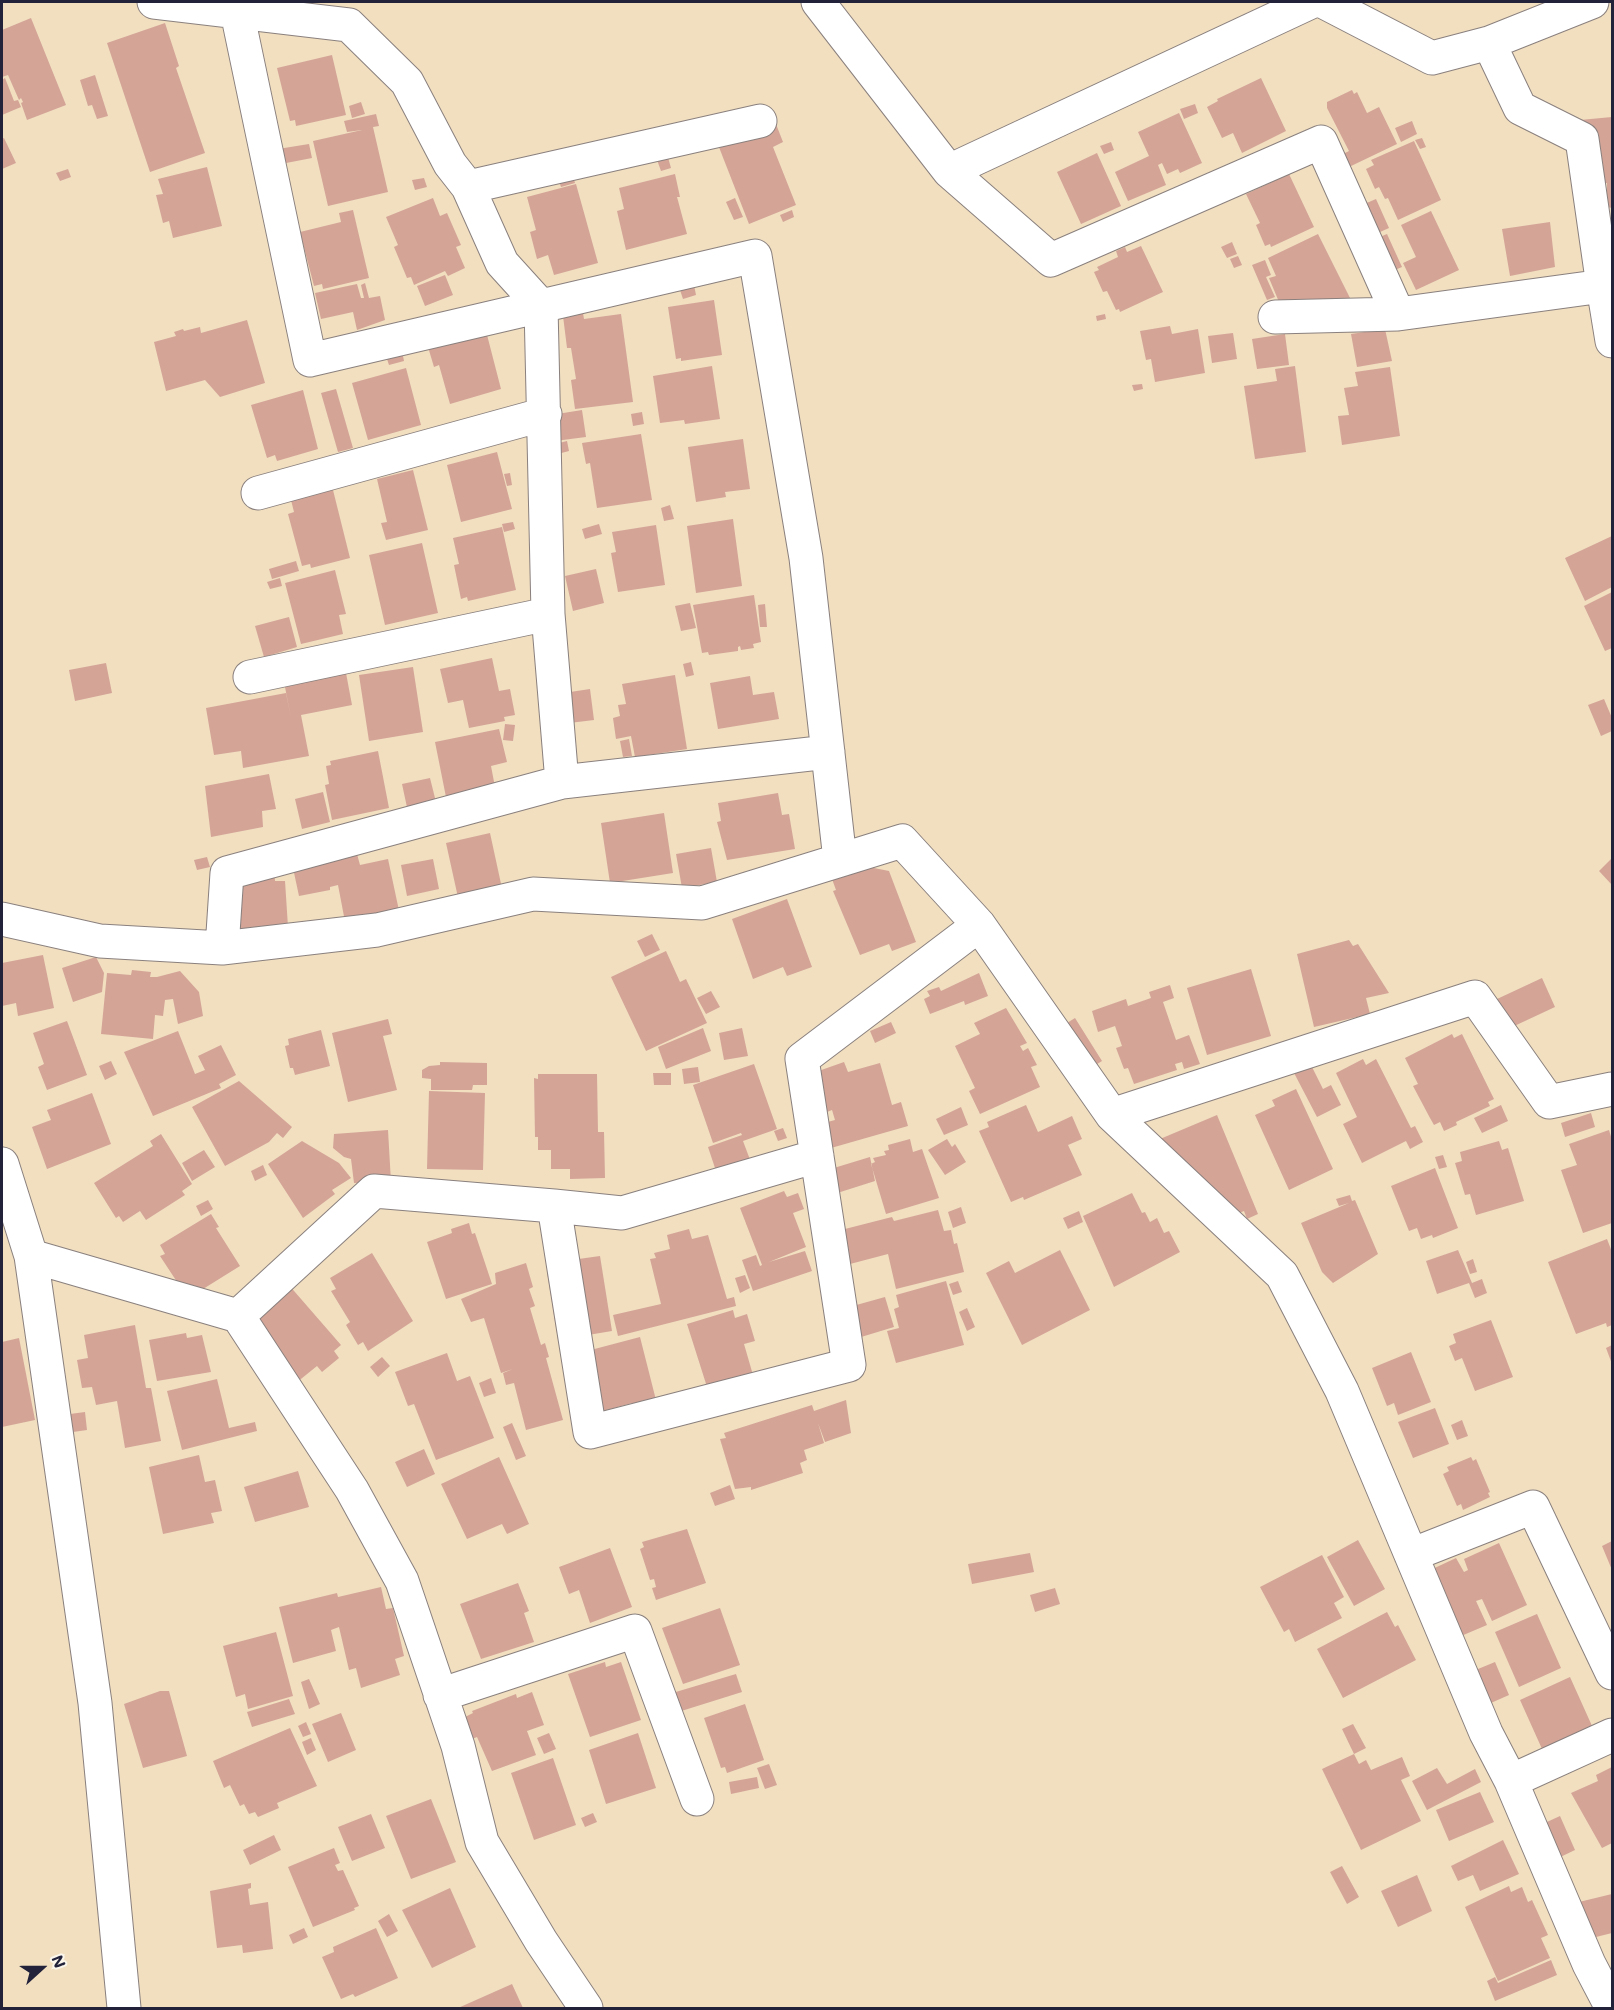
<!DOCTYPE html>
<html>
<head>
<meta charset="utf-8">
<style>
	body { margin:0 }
	#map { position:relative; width:1614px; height:2010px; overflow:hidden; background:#f1dfc0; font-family:Mali,sans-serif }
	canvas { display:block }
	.frame { position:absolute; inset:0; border:3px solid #22223b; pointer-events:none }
	.north { position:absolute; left:12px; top:1938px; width:60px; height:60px; -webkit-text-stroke:4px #fbf7ec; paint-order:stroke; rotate:69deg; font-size:16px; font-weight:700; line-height:24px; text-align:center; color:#22223b }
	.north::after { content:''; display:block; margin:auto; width:21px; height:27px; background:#22223b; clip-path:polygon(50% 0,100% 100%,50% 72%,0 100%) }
</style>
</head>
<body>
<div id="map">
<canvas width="1614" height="2010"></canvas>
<div class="frame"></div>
<div class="north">N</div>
</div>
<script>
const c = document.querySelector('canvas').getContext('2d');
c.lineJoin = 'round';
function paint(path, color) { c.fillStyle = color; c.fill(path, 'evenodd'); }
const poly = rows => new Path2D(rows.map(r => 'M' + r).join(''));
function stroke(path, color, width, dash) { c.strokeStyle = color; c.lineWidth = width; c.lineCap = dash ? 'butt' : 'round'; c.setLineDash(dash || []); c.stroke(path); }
paint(poly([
	[31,18,66,105,27,120,21,103,23,102,21,98,19,100,8,75,2,77,2,30],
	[165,23,179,66,176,68,205,153,150,172,107,43],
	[332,55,346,115,296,126,295,120,290,121,277,68],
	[95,75,108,116,97,119,92,105,88,106,80,80],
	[5,78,14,101,18,100,21,107,2,115,2,80],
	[1261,78,1286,131,1242,153,1233,133,1222,138,1207,107,1218,101,1217,99],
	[1352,90,1354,94,1357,92,1367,113,1379,107,1397,144,1349,167,1343,154,1349,151,1327,108,1327,102],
	[361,102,365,114,352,118,349,106],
	[1195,104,1198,113,1184,119,1180,109],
	[1179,113,1202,163,1180,173,1178,169,1167,174,1162,163,1158,165,1166,185,1128,201,1115,172,1149,156,1138,132],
	[376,114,379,126,373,127,388,192,328,206,313,141,362,130,347,132,344,121],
	[1612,117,1612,208,1607,207,1607,183,1586,185,1580,120],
	[774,119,783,142,773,147,796,205,749,224,715,137],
	[1412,121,1417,134,1401,142,1395,128],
	[4,138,16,163,2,169,2,139],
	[1422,138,1426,147,1420,149,1415,140],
	[1414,141,1441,200,1398,220,1388,198,1385,199,1379,187,1375,189,1366,169,1374,165,1371,160],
	[1111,142,1114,150,1104,154,1100,146],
	[309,144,312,158,281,164,278,149],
	[1097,153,1121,206,1081,224,1057,172],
	[667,154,671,168,661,171,656,157],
	[207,167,222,226,173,238,169,221,163,223,156,195,163,194,158,179],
	[68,169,71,177,60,181,56,173],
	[675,174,680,197,677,197,687,234,626,250,617,211,624,209,619,188],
	[1289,174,1314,227,1271,247,1270,244,1265,246,1256,225,1260,223,1246,194],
	[573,176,575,183,561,187,559,181],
	[424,178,427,187,415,190,412,180],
	[576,184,598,263,554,275,548,255,537,259,530,232,536,230,527,197],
	[433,198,440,216,447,213,461,245,456,247,465,268,448,276,445,271,414,285,411,277,407,278,394,247,398,245,386,217],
	[735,198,743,217,734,220,726,202],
	[1376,199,1389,228,1362,240,1348,211],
	[353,210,369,278,323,289,322,284,314,286,300,232,341,222,339,213],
	[792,210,794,217,783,222,780,215],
	[1431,211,1459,270,1416,290,1403,263,1416,257,1401,225],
	[1550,222,1555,267,1510,276,1502,229],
	[1318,234,1352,302,1288,306,1286,300,1279,302,1269,278,1276,276,1268,258],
	[1387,234,1402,267,1378,277,1363,244],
	[1232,242,1237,254,1227,258,1221,247],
	[1141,246,1163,292,1120,312,1119,309,1116,310,1107,291,1103,292,1094,272,1099,270,1097,267,1118,257,1116,251,1125,247,1127,252],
	[1238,256,1242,265,1234,268,1230,259],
	[1265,260,1271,275,1266,277,1275,297,1267,300,1252,265],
	[445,275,453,295,425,306,417,286],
	[365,283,369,298,380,296,385,320,357,330,353,312,321,319,315,293,357,284,361,298,364,298,361,285],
	[694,285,696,295,683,299,680,290],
	[714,300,722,355,681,361,681,358,676,359,668,307],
	[583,313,584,319,621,314,633,402,575,409,571,380,576,379,571,348,567,348,563,316],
	[1105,314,1106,319,1097,321,1096,316],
	[247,320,265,383,220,397,205,380,166,391,154,342,176,336,174,332,183,329,184,331,200,327,201,333],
	[1170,326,1172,334,1198,329,1205,373,1155,382,1151,359,1146,360,1140,331],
	[1385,329,1392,361,1357,367,1351,334],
	[486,331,501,389,450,404,439,365,434,367,428,347],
	[1233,333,1237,359,1212,363,1208,336],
	[1285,334,1289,365,1257,369,1252,339],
	[402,351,404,361,389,365,386,356],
	[712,366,720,419,685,424,684,420,660,423,653,376],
	[1295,366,1306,452,1255,459,1244,386,1277,381,1275,369],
	[1390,367,1400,436,1342,445,1338,416,1349,415,1344,388,1358,386,1355,372],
	[406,368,421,425,368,440,352,383],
	[1142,384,1143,389,1134,391,1132,385],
	[336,389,353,448,338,452,321,393],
	[303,390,318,449,277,461,275,455,267,458,251,405],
	[582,410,586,437,555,441,551,415],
	[642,412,644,424,633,426,631,414],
	[641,434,652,500,597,508,590,463,586,464,582,443],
	[743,439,750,489,725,492,726,497,696,502,688,447],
	[567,441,569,451,554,455,551,445],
	[497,452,512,509,461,522,447,465],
	[413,470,428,530,386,540,381,523,387,522,377,479],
	[510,473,512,485,507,486,504,474],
	[333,490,350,558,311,568,310,564,302,566,288,514,294,512,291,500],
	[670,505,674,519,664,521,661,508],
	[733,519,742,586,696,593,687,526],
	[513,522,515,529,504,532,502,524],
	[599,524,602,534,585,539,582,529],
	[656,525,665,585,618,592,611,553,616,552,612,532],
	[502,527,516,590,468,601,467,597,461,599,454,565,459,564,453,538],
	[1612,536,1612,587,1585,601,1565,558],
	[422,543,438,613,385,625,369,555],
	[296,561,299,571,272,579,269,569],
	[596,569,604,603,573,611,565,576],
	[335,570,346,614,339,615,343,634,301,644,285,583],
	[280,578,282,586,270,589,267,582],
	[1612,592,1612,648,1605,651,1584,606],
	[754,595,761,642,753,644,754,648,741,650,740,646,738,647,738,651,709,655,708,652,702,653,693,605],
	[690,603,696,628,681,631,675,606],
	[765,604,767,627,760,627,758,605],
	[289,617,297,647,264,657,255,626],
	[492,658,499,691,510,689,515,715,504,717,505,721,469,728,463,700,448,703,440,669],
	[691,662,694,675,686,677,683,664],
	[106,663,112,693,75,701,69,670],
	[413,667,423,732,369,741,359,675],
	[346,673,352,705,301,715,309,756,243,768,241,751,214,755,206,708,286,693,291,718,285,687],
	[675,675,687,749,635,757,631,736,616,739,613,718,620,716,618,705,626,704,622,684],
	[750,676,753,695,774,692,779,719,718,729,710,683],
	[590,689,594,720,561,724,557,694],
	[1604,699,1612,718,1612,731,1601,736,1588,705],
	[505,724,515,725,513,741,503,740],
	[499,729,507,762,491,766,495,787,446,797,435,742],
	[629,739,632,756,623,757,620,741],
	[378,751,389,808,332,820,325,785,329,784,326,766,331,765,330,761],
	[269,774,276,809,262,811,263,827,211,837,205,786],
	[430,778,437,806,408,812,402,784],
	[323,792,330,822,302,829,295,799],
	[778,793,782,815,789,814,795,849,727,860,717,822,721,821,718,803],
	[664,813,673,873,610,883,601,823],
	[490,833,503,893,459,902,446,843],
	[711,848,717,882,682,888,676,854],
	[357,854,360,865,388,859,401,920,347,932,338,885,330,887,330,890,299,896,293,868],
	[207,857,210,867,197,870,194,860],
	[1612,858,1612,885,1599,871],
	[433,859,439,889,407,896,401,865],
	[864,866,889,871,916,942,892,951,889,944,860,955,833,891,836,890,832,879],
	[274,867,275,881,285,881,288,927,230,931,224,896],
	[787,899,812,967,787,976,783,967,753,979,732,919],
	[652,934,660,950,645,957,637,941],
	[1349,940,1353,946,1358,944,1389,993,1366,998,1370,1014,1314,1027,1297,954],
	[666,951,680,982,686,979,707,1023,646,1051,611,977],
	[43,955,54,1008,18,1016,16,1003,2,1006,2,963],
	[96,957,104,973,102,992,73,1002,62,968],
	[1251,969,1271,1036,1207,1055,1187,988],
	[132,970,151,972,150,977,157,977,180,971,199,992,203,1016,178,1024,173,999,165,1000,163,1016,155,1015,153,1039,101,1034,107,973,131,975],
	[979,973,988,996,965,1005,964,1001,930,1014,924,999,930,996,927,991,939,987,941,991],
	[1542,978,1555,1007,1510,1028,1497,999],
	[1170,985,1174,998,1163,1002,1176,1040,1189,1035,1200,1064,1184,1069,1182,1062,1175,1064,1177,1070,1134,1084,1128,1068,1124,1069,1116,1048,1122,1046,1115,1026,1098,1032,1092,1011,1126,999,1128,1006,1151,998,1149,992],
	[711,991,720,1007,706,1014,697,998],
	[1006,1008,1027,1043,1020,1046,1023,1051,1028,1048,1037,1065,1031,1067,1040,1087,980,1114,969,1091,975,1088,955,1046,980,1034,974,1023],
	[1075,1018,1102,1061,1078,1076,1051,1033],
	[388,1019,392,1034,383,1036,397,1090,348,1102,332,1033],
	[67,1021,87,1075,47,1090,38,1067,44,1064,33,1033],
	[891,1022,896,1033,875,1043,870,1031],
	[703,1028,711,1051,666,1069,658,1047],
	[742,1028,748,1056,724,1060,719,1033],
	[321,1030,330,1066,295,1075,293,1068,290,1068,285,1046,289,1045,288,1039],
	[178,1031,195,1074,205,1070,198,1056,221,1045,236,1075,219,1084,221,1088,153,1116,124,1052],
	[1452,1034,1454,1038,1462,1034,1494,1099,1488,1102,1490,1106,1456,1122,1457,1125,1444,1131,1440,1122,1434,1125,1430,1118,1413,1086,1418,1084,1405,1058],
	[1363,1059,1366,1065,1376,1059,1411,1128,1415,1126,1423,1142,1410,1149,1406,1141,1362,1163,1343,1124,1357,1117,1336,1073],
	[111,1061,117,1074,105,1080,99,1066],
	[440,1062,487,1063,487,1085,473,1085,472,1090,431,1090,431,1079,422,1078,422,1070,429,1066,440,1065],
	[844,1062,848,1072,880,1063,892,1105,901,1102,908,1126,831,1148,824,1123,835,1120,832,1110,807,1120,793,1080],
	[1310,1063,1323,1089,1331,1085,1341,1105,1317,1117,1293,1071],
	[754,1064,777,1129,743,1141,752,1165,718,1177,708,1147,742,1135,741,1133,713,1143,693,1085],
	[698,1067,700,1082,684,1084,682,1069],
	[653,1073,671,1073,671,1085,654,1085],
	[538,1074,597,1074,598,1132,604,1132,605,1178,570,1179,570,1169,551,1169,551,1150,538,1150,538,1137,535,1137,534,1078,538,1079],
	[239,1081,292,1127,283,1138,277,1133,269,1142,225,1166,192,1107],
	[1296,1089,1333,1169,1289,1190,1255,1115,1275,1106,1272,1100],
	[429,1091,485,1093,483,1170,427,1169],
	[92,1093,111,1144,47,1169,32,1127,51,1120,47,1110],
	[1026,1105,1038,1132,1072,1116,1082,1139,1068,1145,1082,1175,1024,1200,1023,1197,1011,1202,979,1131,989,1127,987,1122],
	[1501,1105,1508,1121,1482,1133,1474,1118],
	[961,1107,968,1125,944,1135,936,1119],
	[1591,1113,1595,1127,1565,1137,1561,1123],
	[1217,1115,1258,1214,1247,1219,1244,1211,1209,1225,1160,1139],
	[783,1128,787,1138,778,1141,774,1131],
	[388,1130,391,1182,354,1183,351,1159,344,1157,333,1148,334,1134],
	[1609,1130,1612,1140,1612,1223,1583,1233,1561,1170,1577,1165,1569,1144],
	[161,1134,192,1184,182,1191,185,1195,146,1220,140,1211,123,1222,119,1216,116,1218,94,1183,153,1146,150,1141],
	[910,1139,913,1152,922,1149,939,1198,886,1214,871,1164,875,1162,873,1158,886,1155,884,1151,889,1150,888,1145],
	[947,1139,952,1147,955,1144,966,1162,945,1175,928,1150],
	[302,1141,339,1163,351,1178,332,1190,335,1194,303,1218,268,1164],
	[1499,1141,1502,1150,1508,1148,1524,1201,1476,1215,1470,1194,1465,1195,1455,1163,1462,1161,1460,1152],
	[204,1150,215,1167,192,1181,182,1163],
	[1443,1155,1447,1167,1439,1169,1435,1157],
	[870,1157,875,1181,831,1195,824,1171],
	[263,1165,267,1175,255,1181,251,1171],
	[1435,1168,1458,1228,1433,1238,1432,1235,1421,1239,1417,1228,1409,1231,1391,1186],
	[784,1191,787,1197,798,1193,804,1209,793,1213,806,1247,769,1262,805,1251,812,1271,753,1291,742,1260,756,1255,760,1266,762,1265,740,1208],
	[1132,1193,1142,1213,1145,1212,1150,1222,1157,1218,1164,1233,1169,1231,1180,1252,1114,1287,1083,1216],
	[1350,1195,1352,1201,1355,1200,1378,1254,1333,1283,1322,1272,1301,1223,1349,1203,1339,1206,1336,1199],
	[208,1200,213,1209,201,1216,196,1206],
	[961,1207,966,1223,953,1228,948,1212],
	[938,1210,944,1231,951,1230,954,1244,957,1243,964,1272,896,1289,888,1254,850,1264,841,1230,892,1217,894,1221],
	[1079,1211,1083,1222,1068,1229,1063,1218],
	[211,1214,219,1227,216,1228,240,1266,195,1294,185,1294,160,1256,165,1254,160,1245],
	[469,1223,472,1234,475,1233,492,1284,446,1299,427,1242,452,1233,451,1229],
	[689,1229,692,1239,708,1235,727,1299,734,1297,736,1306,618,1336,613,1315,661,1304,650,1259,656,1258,654,1253,670,1249,667,1235],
	[1607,1239,1612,1252,1612,1325,1607,1327,1606,1323,1576,1334,1548,1262],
	[1060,1250,1090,1310,1022,1345,986,1273,1009,1261,1015,1273],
	[1458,1250,1472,1283,1482,1279,1487,1293,1475,1298,1469,1283,1437,1294,1426,1261],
	[372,1253,413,1321,368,1351,363,1342,358,1345,346,1325,350,1322,331,1291,336,1289,330,1278],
	[600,1256,612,1331,558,1340,547,1272,551,1271,550,1263],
	[1473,1259,1477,1272,1470,1274,1466,1262],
	[526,1263,533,1287,529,1289,535,1306,530,1308,541,1345,545,1343,549,1357,546,1358,563,1420,526,1430,514,1383,506,1385,503,1373,513,1369,501,1373,484,1318,471,1322,461,1299,496,1284,495,1273],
	[745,1275,750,1288,740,1293,735,1278],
	[946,1281,964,1345,896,1363,887,1331,899,1328,894,1309,899,1307,896,1295],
	[958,1281,962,1292,953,1295,949,1284],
	[288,1284,341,1345,334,1351,339,1358,322,1372,317,1366,296,1383,244,1322],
	[885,1297,894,1327,848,1341,842,1309],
	[967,1308,975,1327,967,1331,959,1312],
	[733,1310,735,1318,747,1314,755,1341,744,1344,753,1375,708,1390,687,1324],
	[1491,1320,1513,1377,1475,1391,1462,1358,1455,1361,1449,1346,1456,1343,1453,1334],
	[135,1325,146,1388,151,1388,161,1441,125,1448,117,1401,96,1405,92,1387,82,1388,77,1360,88,1358,84,1335],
	[186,1333,187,1338,202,1335,211,1372,157,1381,149,1340],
	[640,1337,657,1404,634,1411,632,1403,603,1411,587,1351],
	[19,1338,35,1420,2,1427,2,1342],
	[1612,1345,1612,1364,1606,1348],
	[1411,1352,1431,1402,1398,1415,1394,1403,1387,1406,1372,1368],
	[447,1353,457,1381,470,1376,494,1438,436,1460,414,1404,408,1406,395,1372],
	[382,1357,390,1366,378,1377,370,1367],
	[491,1378,496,1393,484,1397,479,1383],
	[217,1379,229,1428,255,1422,257,1431,182,1450,167,1391],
	[846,1400,851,1433,825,1442,818,1423,824,1443,804,1450,807,1460,800,1463,803,1473,751,1490,751,1487,735,1489,720,1439,726,1438,724,1433,812,1405,814,1411],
	[1435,1408,1449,1444,1413,1458,1398,1422],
	[85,1412,87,1430,73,1432,70,1414],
	[1462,1420,1468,1436,1457,1440,1451,1425],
	[512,1423,526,1456,516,1460,503,1427],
	[424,1449,435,1474,407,1487,395,1462],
	[199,1455,205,1482,215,1480,222,1511,211,1513,214,1523,163,1534,149,1467],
	[499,1457,529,1524,507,1534,502,1524,467,1539,441,1484],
	[1471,1457,1473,1461,1476,1459,1490,1492,1488,1493,1490,1497,1463,1510,1461,1504,1457,1506,1443,1474,1449,1471,1447,1467],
	[298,1471,309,1507,255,1522,244,1487],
	[730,1485,735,1499,715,1506,710,1493],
	[687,1529,706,1583,656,1600,652,1588,656,1587,654,1579,650,1580,640,1549,644,1547,642,1542],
	[1358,1540,1385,1589,1354,1606,1327,1557],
	[1612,1541,1612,1570,1602,1546],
	[1499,1543,1527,1605,1492,1621,1482,1599,1476,1601,1487,1625,1454,1639,1424,1573,1456,1558,1464,1572,1468,1570,1464,1559],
	[610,1548,632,1607,590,1623,579,1590,569,1594,559,1567],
	[1030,1553,1034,1572,972,1584,968,1564],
	[1322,1555,1344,1597,1334,1603,1342,1618,1295,1642,1289,1629,1284,1632,1260,1587],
	[518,1583,529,1611,524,1613,534,1642,481,1659,460,1604],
	[381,1587,386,1609,393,1608,404,1656,395,1659,400,1675,361,1688,356,1668,349,1670,339,1627,331,1630,336,1651,293,1663,279,1607,337,1593,338,1597],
	[1055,1588,1060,1604,1035,1612,1030,1595],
	[720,1608,740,1665,683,1684,662,1628],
	[1387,1612,1395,1627,1398,1625,1416,1660,1343,1698,1317,1649],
	[1537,1614,1561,1668,1519,1687,1495,1632],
	[276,1632,293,1696,248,1709,245,1694,236,1697,223,1646],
	[605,1662,606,1667,621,1662,641,1720,590,1737,568,1674],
	[1495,1662,1509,1695,1475,1710,1461,1676],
	[736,1674,742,1692,675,1713,669,1694],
	[1570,1677,1597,1737,1547,1760,1520,1700],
	[309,1679,320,1704,309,1709,301,1682],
	[160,1691,169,1691,187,1756,143,1768,124,1704],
	[532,1692,544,1725,527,1731,536,1755,492,1771,477,1737,472,1739,465,1717,473,1713,472,1711,516,1694,517,1698],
	[289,1699,295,1714,252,1727,247,1712],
	[745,1704,764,1760,727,1773,725,1767,721,1768,704,1718],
	[341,1713,356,1750,328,1762,312,1724],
	[306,1722,311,1734,303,1737,298,1726],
	[1353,1724,1366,1748,1354,1754,1342,1729],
	[290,1728,317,1786,277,1803,279,1808,258,1817,255,1812,249,1814,244,1804,240,1806,230,1785,224,1788,213,1761],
	[549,1733,556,1749,544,1754,537,1738],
	[638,1733,656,1788,606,1804,589,1750],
	[311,1738,316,1750,307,1755,302,1742],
	[1354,1754,1359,1764,1366,1760,1371,1770,1402,1757,1410,1776,1401,1780,1421,1821,1361,1850,1322,1769],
	[553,1758,576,1825,534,1840,511,1773],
	[769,1764,777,1785,765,1789,757,1768],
	[1612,1767,1612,1843,1602,1848,1571,1793,1598,1781,1596,1775],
	[1437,1768,1447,1784,1475,1769,1481,1782,1427,1810,1412,1781],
	[757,1777,759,1788,731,1794,729,1782],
	[1480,1792,1494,1822,1449,1841,1436,1810],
	[431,1799,456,1862,411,1879,386,1816],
	[593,1813,597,1822,585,1827,581,1818],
	[371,1814,385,1848,352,1861,338,1827],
	[1560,1816,1575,1850,1552,1861,1536,1827],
	[274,1835,281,1850,250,1865,243,1850],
	[1503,1840,1519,1874,1480,1891,1473,1875,1458,1881,1451,1866],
	[334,1848,340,1863,335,1865,338,1871,343,1870,359,1906,354,1908,355,1910,313,1927,288,1867],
	[1342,1866,1359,1897,1347,1904,1330,1872],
	[1417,1875,1432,1911,1398,1927,1381,1891],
	[251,1883,251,1888,248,1889,250,1905,268,1902,273,1949,243,1953,242,1945,217,1948,210,1891],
	[1509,1886,1511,1892,1522,1887,1528,1902,1532,1900,1548,1935,1541,1938,1550,1958,1498,1981,1465,1907],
	[450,1888,476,1947,432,1968,402,1910],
	[1612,1894,1612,1933,1588,1939,1579,1902],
	[389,1914,398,1931,387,1937,378,1921],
	[304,1928,308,1937,293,1944,289,1935],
	[376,1928,398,1978,355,1997,353,1994,341,1999,322,1957,334,1952,333,1947],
	[1551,1960,1557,1975,1495,2001,1487,1981,1495,1977,1498,1983],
	[512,1984,523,2008,458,2008]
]), '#d4a497');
const minor = poly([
	[154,2,349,25,407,82,450,164,468,187,760,121],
	[818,2,949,171,1311,2],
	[1324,2,1432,58,1489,43,1592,2],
	[237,12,310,360,755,256,806,558,840,860],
	[1489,43,1520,108,1582,139,1603,286],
	[949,171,1051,260,1321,142,1398,314,1603,286,1612,341],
	[468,187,502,263,541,306,548,614,562,782,828,752],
	[1275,317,1398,314],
	[258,493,545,414],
	[250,677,548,614],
	[2,919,100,941,222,948,377,930,533,894,702,903,902,841,979,925,1112,1115,1282,1275,1342,1391,1486,1733,1511,1781,1589,1964,1612,2008],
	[222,948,227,873,562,782],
	[1112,1115,1475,997,1549,1102,1612,1089],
	[2,1164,31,1256,95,1703,124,2008],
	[554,1206,622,1213,817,1156],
	[31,1256,238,1316,352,1490,402,1581,458,1746,482,1842,541,1941,586,2008],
	[238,1316,374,1191,554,1206,590,1432,849,1365,802,1059,979,925],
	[1411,1555,1533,1507,1612,1673],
	[440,1695,635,1631,697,1799],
	[1511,1781,1612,1735]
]);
stroke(minor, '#8a807e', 35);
stroke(minor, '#fff', 33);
</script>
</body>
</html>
